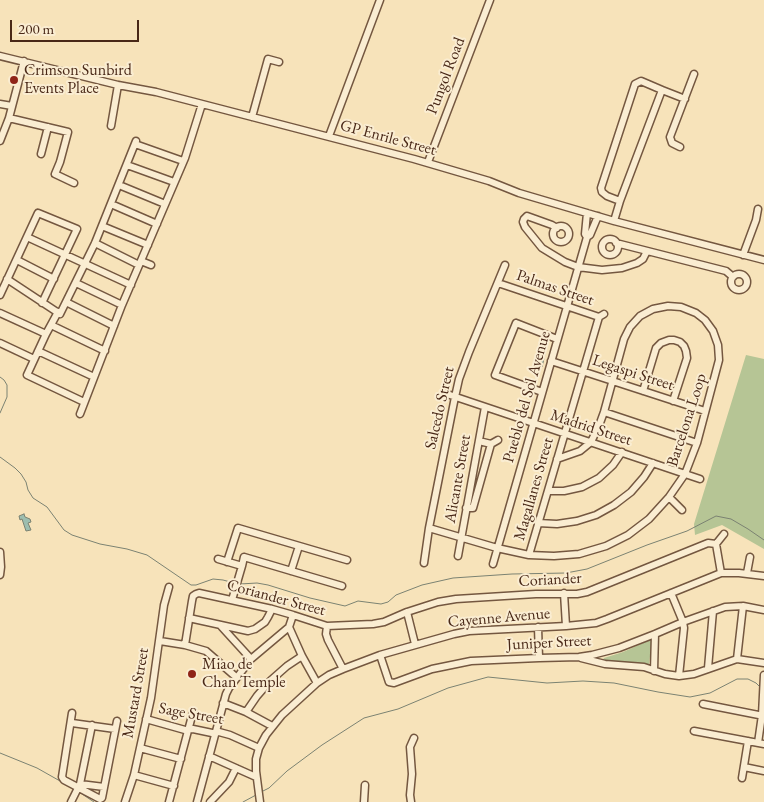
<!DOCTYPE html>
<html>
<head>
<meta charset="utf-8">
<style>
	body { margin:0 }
	#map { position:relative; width:764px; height:802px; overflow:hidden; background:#f7e3ba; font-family:"EB Garamond",serif }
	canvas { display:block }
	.scale { position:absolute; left:10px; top:20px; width:129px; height:22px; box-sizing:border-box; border:2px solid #492817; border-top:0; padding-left:6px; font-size:15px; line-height:18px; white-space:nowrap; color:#492817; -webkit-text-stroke:4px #faedd2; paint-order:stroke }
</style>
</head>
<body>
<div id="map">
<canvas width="764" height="802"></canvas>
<div class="scale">200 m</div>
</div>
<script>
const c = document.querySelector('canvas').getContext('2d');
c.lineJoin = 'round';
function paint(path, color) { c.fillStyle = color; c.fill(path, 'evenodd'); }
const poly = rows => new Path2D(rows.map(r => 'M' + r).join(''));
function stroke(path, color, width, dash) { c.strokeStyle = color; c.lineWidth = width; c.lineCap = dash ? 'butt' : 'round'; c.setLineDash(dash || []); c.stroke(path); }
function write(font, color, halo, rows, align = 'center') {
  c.font = font + ' "EB Garamond",serif'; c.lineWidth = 4; c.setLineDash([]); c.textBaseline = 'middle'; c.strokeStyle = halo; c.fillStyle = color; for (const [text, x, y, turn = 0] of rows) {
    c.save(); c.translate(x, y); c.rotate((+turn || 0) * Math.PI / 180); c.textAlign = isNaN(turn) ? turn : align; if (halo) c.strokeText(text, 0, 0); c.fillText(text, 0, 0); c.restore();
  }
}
paint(poly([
	[746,355,764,359,764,549,722,525,695,535,694,524],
	[652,639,649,665,639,663,623,664,602,661,604,658,623,652]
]), '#b6c595');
const water = poly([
	[538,352,545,354,542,367,535,365,538,352],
	[24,514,25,517,30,519,31,522,28,523,31,530,26,531,22,519,20,520,19,516,24,514]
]);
paint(water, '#9dbeaf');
stroke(water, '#7b8272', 1);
stroke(poly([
	[0,377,4,380,7,385,7,397,0,413],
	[0,457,15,468,21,474,26,482,28,490,33,498,47,507,64,530,72,535,100,544,127,549,147,555,191,585,196,585,213,579,223,580,234,583],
	[240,584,257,583,268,585,310,598,345,606,358,601,381,604,388,602,396,595,422,585,453,578,512,574,566,573,587,569,647,545,687,531,716,516,731,519,748,529,764,540],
	[0,753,37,768,60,781],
	[79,792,94,802],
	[261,792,269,788,287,771,322,745,364,718,398,709,448,688,488,677,547,683,583,681,614,683,658,692,690,697,710,693,737,679,748,679,756,683,760,687],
	[243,802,256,795]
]), '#7b8272', 1);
const minor = poly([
	[0,56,118,85,156,92,414,159,489,181,519,193,614,221,764,260],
	[662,90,685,99],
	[0,104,12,106],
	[252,117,268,59,279,62],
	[9,118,68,132,60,162,55,174,74,183],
	[111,126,118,85],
	[329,136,380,0],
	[0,141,9,118,24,61],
	[135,144,183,161],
	[680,147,672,143,670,137,694,74],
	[41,154,48,127],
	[428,162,490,0],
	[127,165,174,182],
	[119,185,165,204],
	[111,204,157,224],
	[614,221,620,201,662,90,641,81,635,84,601,188,602,192,607,196,620,201],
	[102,226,148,245],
	'553 234a8 8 0 1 1 16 0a8 8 0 1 1-16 0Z',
	[557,228,552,225,527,216,524,219,523,222,525,227,542,248,565,262,578,267,602,270,622,268,637,263,643,259,647,251],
	[27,237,131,285],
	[587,237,585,234,587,213],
	'602 247a8 8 0 1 1 16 0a8 8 0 1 1-16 0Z',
	[95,243,139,265],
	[616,243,726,271,733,277],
	[743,255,756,220,758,209],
	[17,260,54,279],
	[141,261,151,265],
	'731 282a8 8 0 1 1 16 0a8 8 0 1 1-16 0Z',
	[7,279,60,314,95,243,136,141],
	[76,283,122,305],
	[498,283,599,317,604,314],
	[0,295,38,213,77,229,42,303],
	[66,302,114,326],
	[58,312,46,334,27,375,84,402],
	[0,313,46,334],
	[516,323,557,339],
	[51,325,105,351],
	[0,343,34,359],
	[38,351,94,377],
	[551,361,705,411],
	[495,375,516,323],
	[495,375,542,392],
	[643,391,656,348,661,343,669,340,674,340,680,342,684,346,686,351,687,358,673,401],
	[444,393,700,479],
	[604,412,697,443],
	[80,414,122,305,185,158,202,104],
	[491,444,498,440],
	[548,491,564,491,582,487,599,478,613,465,622,452],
	[669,497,682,510],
	[466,508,473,508,491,444,479,441],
	[538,523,557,524,577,521,596,515,614,505,631,492,644,477,653,463],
	[429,528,497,548,529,555,554,556,579,554,606,546,628,535,649,519,669,497,685,474,697,443,719,360,718,345,713,331,705,320,696,313,681,307,668,306,653,309,640,316,630,327,624,339,604,412,600,423,591,442,580,451,557,459],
	[716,544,724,534],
	[0,552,1,567,0,575],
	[529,555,599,317],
	[458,556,485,407],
	[218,559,242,566,232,600],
	[227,562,238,528,347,560],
	[424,563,429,528,455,397,459,379,469,352,505,265],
	[493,564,587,237,590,235,598,216],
	[242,566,244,557,342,586],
	[291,571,299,546],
	[747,573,750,557],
	[564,593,566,626],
	[671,593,683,622,684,628,679,676],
	[407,612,415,644],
	[293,615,289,627,302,656,317,683],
	[189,618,248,631,255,629,265,622,268,617,272,609],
	[220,625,251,659],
	[327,626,326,634,328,640,343,669],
	[538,627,539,658],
	[160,641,185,645,206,651,236,677],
	[185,645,192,601,193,596,196,594,199,593,272,609,293,615,327,626,373,624,384,622,407,612,438,602,456,599,536,594,577,594,587,592,708,543,716,544,721,573],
	[380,655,389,682,394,683,432,669,471,661,539,658,579,657,592,655,619,648,655,634,683,622,725,607,743,606,764,610],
	[581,658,605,664,644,667,665,674,679,676,694,674,737,659,764,663],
	[737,659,743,606],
	[708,668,713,611],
	[654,671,655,634],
	[223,703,246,712,272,726],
	[703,704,764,716],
	[246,712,257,696,270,681,287,666,302,656],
	[72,713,62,777,64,780,100,799,102,798,117,721],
	[146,719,185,730,193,729,212,733,219,732,230,735,259,748],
	[72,723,115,729],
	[694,731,764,744],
	[758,743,762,715,764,675],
	[140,748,181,759],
	[209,756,256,777],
	[744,767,764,771],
	[134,775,174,786],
	[742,778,748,741],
	[80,784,104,787],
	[71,802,80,784,92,725],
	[125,802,134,775,151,698,164,605,169,587],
	[169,802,193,712],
	[197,802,226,694,229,688,251,659,289,627],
	[210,802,229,782,236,768],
	[260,802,256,771,256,759,259,748,266,735,282,715,317,683,329,675,343,669,380,655,454,634,469,631,566,626,596,623,607,619,721,573,739,573,764,576],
	[364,802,365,785],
	[411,802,410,795,412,774,410,747,414,738]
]);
stroke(minor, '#745740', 9);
stroke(minor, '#faedd2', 6);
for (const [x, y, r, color] of [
	[14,80,5,"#8f2418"],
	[192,674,5,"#8f2418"]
]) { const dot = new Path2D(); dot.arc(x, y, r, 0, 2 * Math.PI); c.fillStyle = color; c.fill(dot); stroke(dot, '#faedd2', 2); }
write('16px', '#492817', '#faedd2', [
	["Crimson Sunbird",24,71],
	["Events Place",24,89],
	["Miao de",202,665],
	["Chan Temple",202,683]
], 'left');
write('16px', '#492817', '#faedd2', [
	["Pungol Road",446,76,-69],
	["GP Enrile Street",388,138,15],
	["Palmas Street",555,288,19],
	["Legaspi Street",633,373,18],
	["Pueblo del Sol Avenue",527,397,-74],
	["Salcedo Street",440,408,-77],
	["Barcelona Loop",687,420,-72],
	["Madrid Street",591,428,18],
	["Alicante Street",458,479,-80],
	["Magallanes Street",534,489,-74],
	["Coriander",550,580,-3],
	["Coriander Street",276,598,15],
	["Cayenne Avenue",499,618,-5],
	["Juniper Street",549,643,-3],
	["Mustard Street",136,693,-80],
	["Sage Street",191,714,10]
]);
</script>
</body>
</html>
